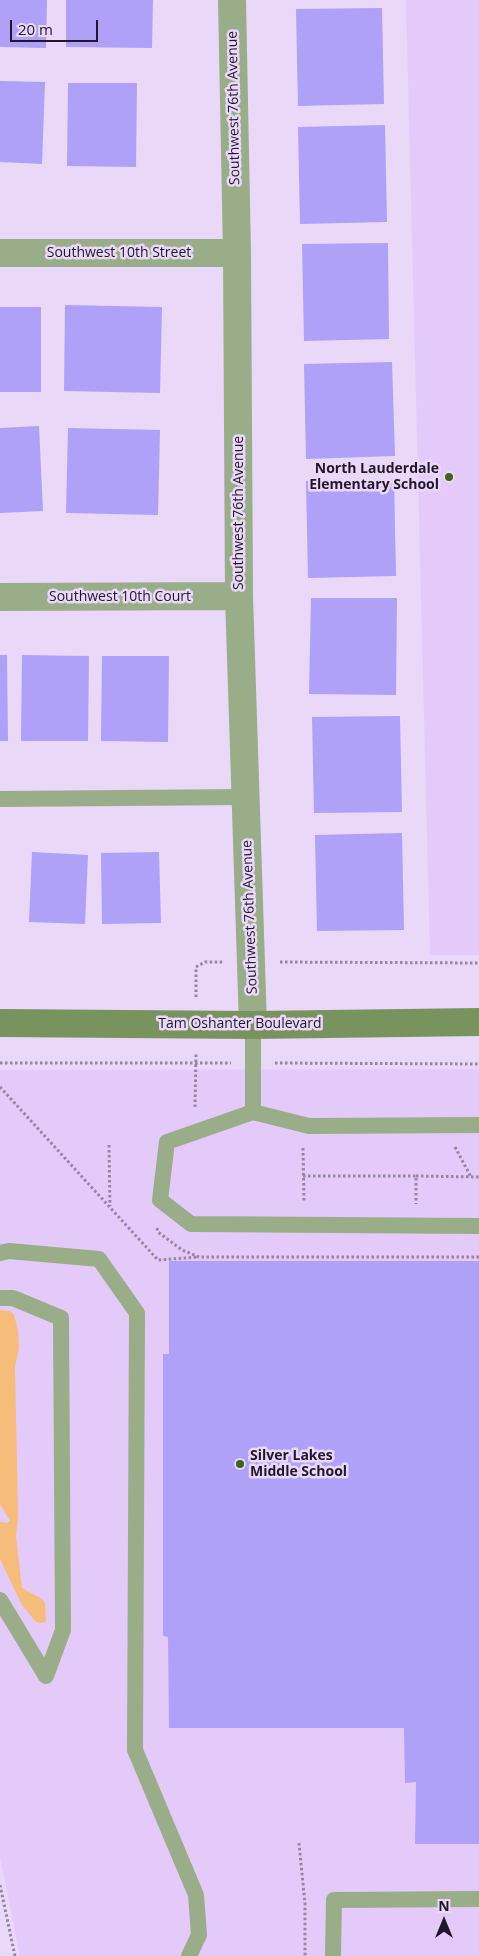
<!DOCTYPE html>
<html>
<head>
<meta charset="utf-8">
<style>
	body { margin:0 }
	#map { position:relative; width:479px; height:1956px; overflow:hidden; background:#e9d8f8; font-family:"Open Sans",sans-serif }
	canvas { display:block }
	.north { position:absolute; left:419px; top:1896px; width:50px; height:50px; -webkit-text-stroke:4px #e9d8f8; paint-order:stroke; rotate:0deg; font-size:14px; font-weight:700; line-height:20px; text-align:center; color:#22172a }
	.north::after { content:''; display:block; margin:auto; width:18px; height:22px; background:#22172a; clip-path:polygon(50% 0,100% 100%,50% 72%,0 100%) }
	.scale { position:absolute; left:10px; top:20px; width:88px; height:22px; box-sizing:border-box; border:2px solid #22172a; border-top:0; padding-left:6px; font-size:15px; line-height:18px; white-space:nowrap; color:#22172a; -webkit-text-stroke:4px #e9d8f8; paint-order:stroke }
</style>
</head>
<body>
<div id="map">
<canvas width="479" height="1956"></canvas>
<div class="north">N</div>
<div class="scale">20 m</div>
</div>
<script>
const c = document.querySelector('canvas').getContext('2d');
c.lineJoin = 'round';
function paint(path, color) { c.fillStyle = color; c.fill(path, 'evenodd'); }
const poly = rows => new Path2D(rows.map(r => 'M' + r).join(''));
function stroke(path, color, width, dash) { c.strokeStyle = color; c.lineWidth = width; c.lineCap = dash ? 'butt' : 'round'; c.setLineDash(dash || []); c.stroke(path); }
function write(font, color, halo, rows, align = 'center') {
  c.font = font + ' "Open Sans",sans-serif'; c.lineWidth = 5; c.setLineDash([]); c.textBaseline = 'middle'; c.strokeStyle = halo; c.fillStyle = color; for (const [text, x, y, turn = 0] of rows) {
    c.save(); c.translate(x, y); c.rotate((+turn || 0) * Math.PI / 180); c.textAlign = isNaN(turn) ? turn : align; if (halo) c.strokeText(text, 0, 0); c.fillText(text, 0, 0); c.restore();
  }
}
paint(poly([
	[406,0,479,0,479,955,430,955],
	[479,1069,479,1956,20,1956,0,1857,0,1070]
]), '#e4caf9');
paint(poly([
	[0,1310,10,1311,14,1315,18,1330,19,1348,15,1366,18,1516,16,1537,22,1588,42,1599,45,1603,46,1622,41,1623,36,1622,22,1605,0,1559,0,1522,7,1523,10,1521,0,1504]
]), '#f5bc7a');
paint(poly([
	[0,0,47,0,46,48,0,47],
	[66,0,153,0,152,48,66,47],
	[382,8,384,104,298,106,296,9],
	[0,81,45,82,42,164,0,162],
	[68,83,137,83,136,167,67,166],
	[385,125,387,222,300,224,298,127],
	[388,243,389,339,304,341,302,244],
	[65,305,162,307,160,393,64,391],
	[0,307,41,307,41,392,0,392],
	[392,362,395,456,306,459,304,364],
	[39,426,43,511,0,513,0,428],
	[68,428,160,430,158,515,66,513],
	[394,479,396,576,308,578,306,481],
	[311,598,397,598,396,695,309,694],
	[0,655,7,655,8,741,0,741],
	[22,655,89,656,88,741,21,741],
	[102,656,169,656,168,742,101,741],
	[400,716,402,812,314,813,312,717],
	[402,833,404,930,317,931,315,835],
	[32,852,88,855,85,924,29,922],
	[159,852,161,923,102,924,101,853],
	[169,1261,479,1261,479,1844,415,1844,416,1782,405,1783,404,1728,169,1728,168,1637,163,1636,163,1354,169,1354]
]), '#aea1f7');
stroke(poly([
	[280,962,479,963],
	[196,997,196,967,205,962,224,962],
	[0,1063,231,1063],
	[275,1063,479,1064],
	[0,1087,158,1260,198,1257],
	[195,1107,196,1053],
	[109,1145,110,1206],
	[455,1147,471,1177],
	[303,1148,304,1202],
	[303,1176,416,1176,416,1204],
	[416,1176,479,1177],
	[157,1228,158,1232,182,1250,199,1257,479,1257],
	[299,1843,305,1904,305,1956],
	[0,1885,15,1956]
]), '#9486a0', 3, [2.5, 2.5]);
stroke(poly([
	[0,799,246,797],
	[253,1025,253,1112,167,1142,160,1200,191,1224,479,1226],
	[253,1112,309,1126,479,1125],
	[0,1253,9,1251,99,1259,137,1313,135,1750,196,1895,199,1935,189,1956],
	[0,1298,13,1298,61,1318,63,1630,46,1676,0,1600],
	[333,1956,334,1900,479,1899]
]), '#9aad89', 16);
stroke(poly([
	[232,0,237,253,239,596,253,1025],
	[0,253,237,253],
	[0,597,239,596]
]), '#9aad89', 28);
stroke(poly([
	[0,1023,253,1025,479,1022]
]), '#78935d', 28);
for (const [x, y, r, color] of [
	[449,477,5,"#426217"],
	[240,1464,5,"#426217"]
]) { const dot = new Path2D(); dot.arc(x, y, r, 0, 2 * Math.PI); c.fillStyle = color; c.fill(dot); stroke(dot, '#e9d8f8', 2); }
write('14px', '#22172a', '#e9d8f8', [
	["Southwest 76th Avenue",234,108,-91],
	["Southwest 10th Street",119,253],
	["Southwest 76th Avenue",239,513,-90],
	["Southwest 10th Court",120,597],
	["Southwest 76th Avenue",250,917,-92],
	["Tam Oshanter Boulevard",240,1024]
]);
write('bold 14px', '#22172a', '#e9d8f8', [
	["North Lauderdale",439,469],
	["Elementary School",439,485],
	["Silver Lakes",250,1456,"left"],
	["Middle School",250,1472,"left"]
], 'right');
</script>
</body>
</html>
